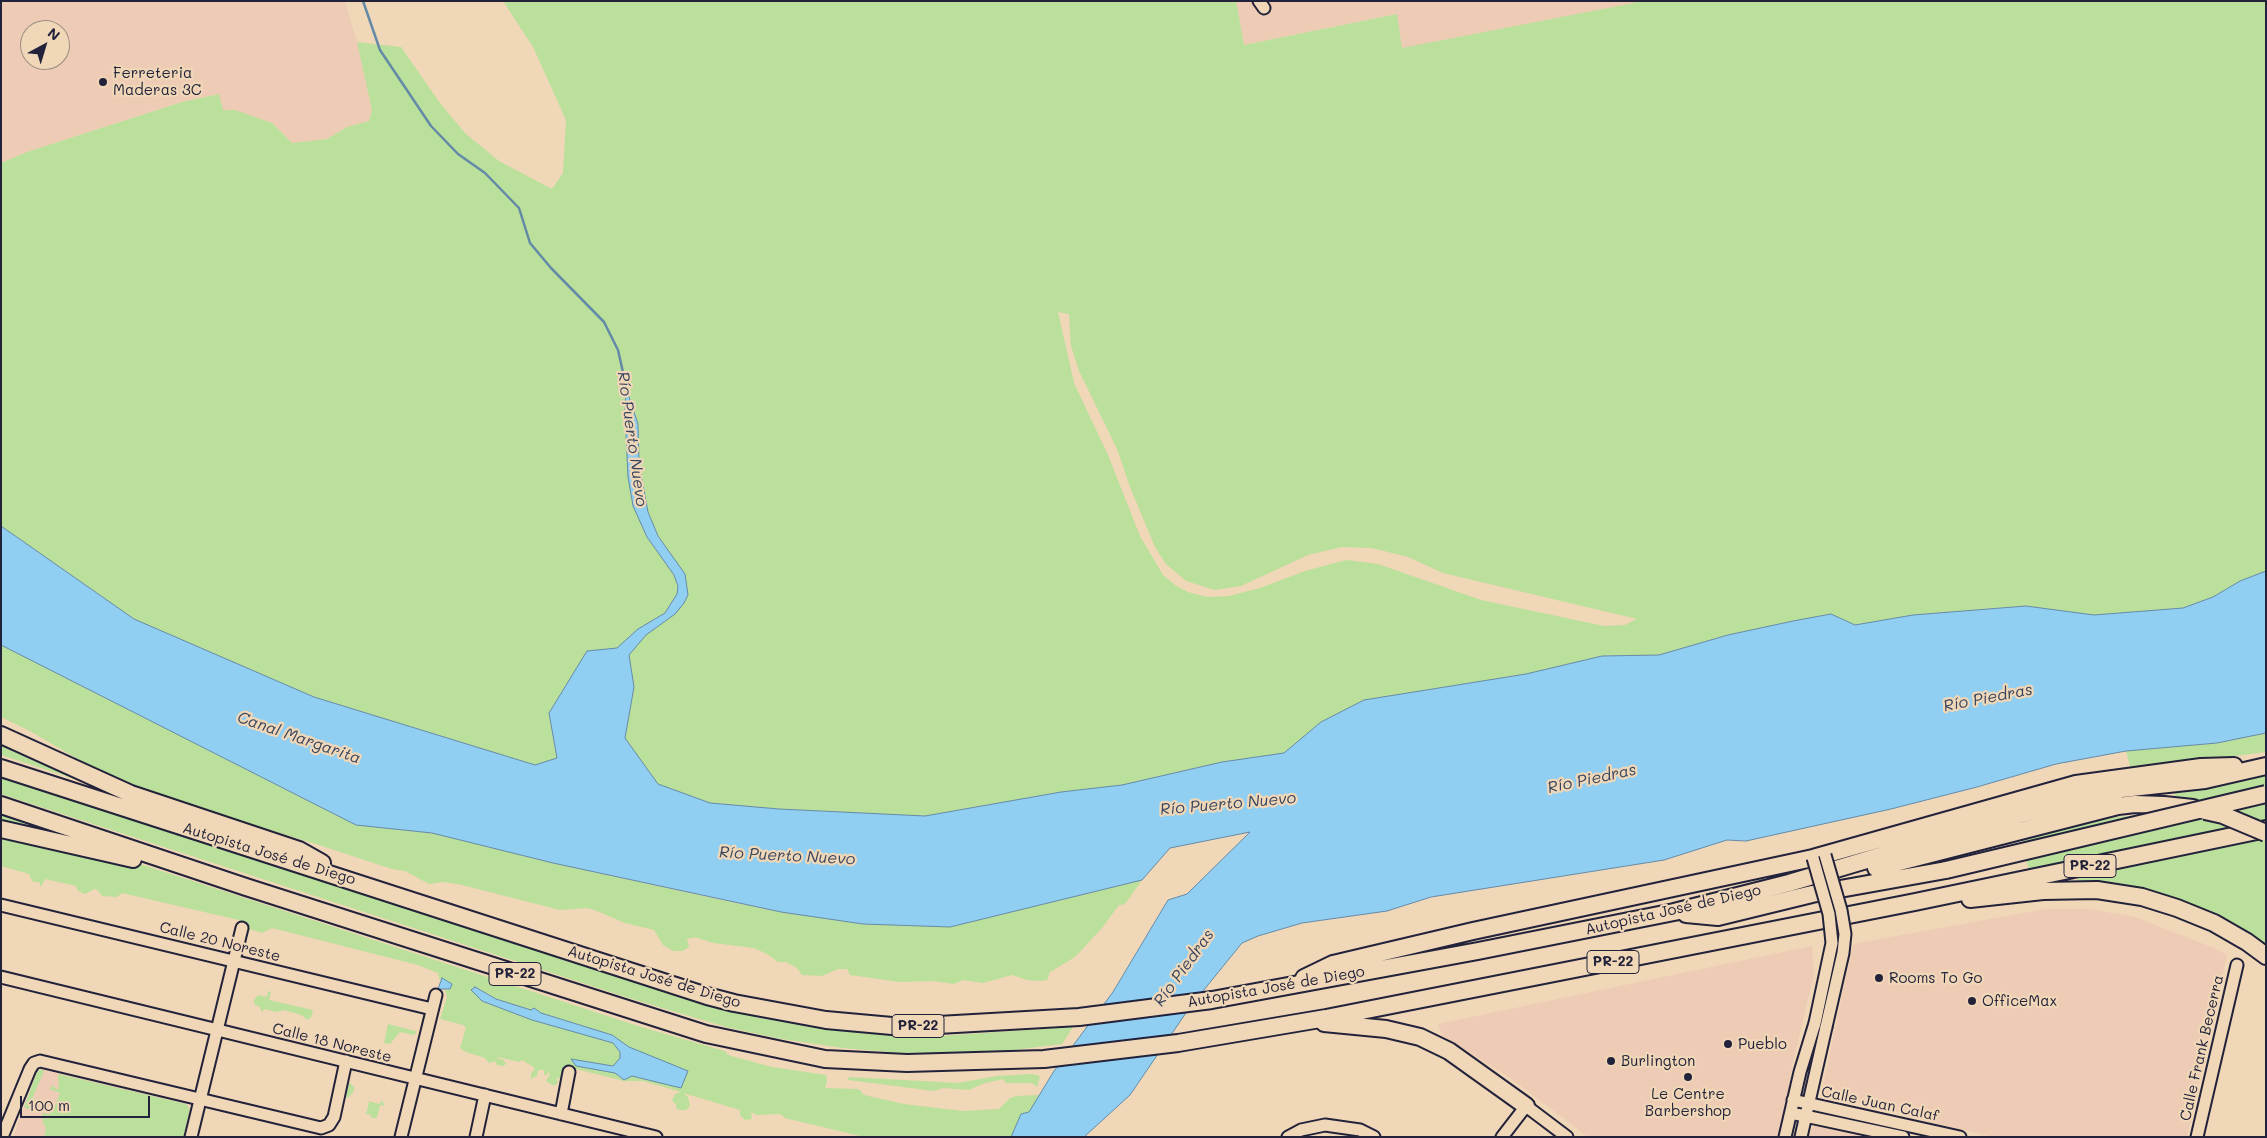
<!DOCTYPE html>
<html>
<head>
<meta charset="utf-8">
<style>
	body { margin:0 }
	#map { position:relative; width:2267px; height:1138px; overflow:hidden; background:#f0d7b7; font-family:Mali,sans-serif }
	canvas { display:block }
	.frame { position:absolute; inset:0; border:2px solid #22223b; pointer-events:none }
	.north { position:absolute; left:20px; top:20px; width:50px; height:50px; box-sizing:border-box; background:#f0d7b7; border:1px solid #9e8f85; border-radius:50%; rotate:39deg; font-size:14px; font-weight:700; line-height:20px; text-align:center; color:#22223b }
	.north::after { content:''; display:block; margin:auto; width:18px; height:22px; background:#22223b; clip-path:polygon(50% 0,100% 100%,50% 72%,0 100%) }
	.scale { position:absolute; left:20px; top:1096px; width:130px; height:22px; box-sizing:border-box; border:2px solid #22223b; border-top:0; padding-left:6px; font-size:15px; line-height:18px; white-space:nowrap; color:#22223b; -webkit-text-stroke:4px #f0d7b7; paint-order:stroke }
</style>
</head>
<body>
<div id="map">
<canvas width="2267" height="1138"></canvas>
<div class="frame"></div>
<div class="north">N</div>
<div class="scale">100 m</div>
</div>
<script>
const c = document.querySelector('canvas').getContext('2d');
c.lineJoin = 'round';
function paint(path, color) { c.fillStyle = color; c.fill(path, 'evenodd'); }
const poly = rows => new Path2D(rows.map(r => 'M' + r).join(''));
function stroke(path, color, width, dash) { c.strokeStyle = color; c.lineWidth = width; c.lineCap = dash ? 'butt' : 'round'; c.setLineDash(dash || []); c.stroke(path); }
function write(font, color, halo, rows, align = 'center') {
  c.font = font + ' Mali,sans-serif'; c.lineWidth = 4.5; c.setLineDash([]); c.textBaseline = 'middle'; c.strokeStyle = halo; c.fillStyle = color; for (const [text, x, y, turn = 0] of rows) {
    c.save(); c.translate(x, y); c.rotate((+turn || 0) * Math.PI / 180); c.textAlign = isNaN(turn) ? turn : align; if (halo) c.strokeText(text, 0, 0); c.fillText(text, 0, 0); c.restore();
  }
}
paint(poly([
	[1,1,345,1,357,42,372,110,369,121,347,127,327,139,292,143,272,123,223,110,218,94,181,102,27,152,1,163],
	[30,30,60,30,60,60,30,60],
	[1236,1,1644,1,1401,49,1396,14,1244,45],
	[2046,909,2089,909,2135,917,2214,948,2227,955,2187,1137,1994,1137,1916,1119,1889,1109,1821,1094,1853,944],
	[1812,946,1814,974,1792,1067,1786,1111,1778,1137,1588,1137,1510,1078,1442,1035,1438,1024],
	[40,1069,186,1104,190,1109,183,1137,13,1137,37,1072],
	[1819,1126,1870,1137,1807,1137,1813,1127]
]), '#eecbb4');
paint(poly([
	[503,1,1236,1,1244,45,1397,14,1402,48,1644,1,2266,1,2266,571,2240,581,2213,597,2183,608,2094,615,2026,606,1913,615,1855,625,1831,614,1793,621,1728,635,1659,655,1602,656,1526,674,1364,700,1321,722,1284,753,1222,762,1122,785,1061,792,925,816,779,809,709,803,658,784,625,738,634,688,628,655,646,635,675,614,685,574,658,536,648,512,639,463,638,424,627,390,625,411,628,477,633,506,647,537,674,575,678,586,677,594,665,613,638,629,549,713,557,758,535,765,314,697,134,619,1,526,1,163,27,152,182,102,219,94,223,110,235,110,272,123,292,143,327,139,347,127,369,121,372,110,357,42,401,47,440,103,465,133,499,161,552,189,563,173,566,120,533,47],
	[1058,312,1069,314,1071,346,1079,371,1117,449,1130,487,1155,547,1166,564,1186,581,1215,590,1241,586,1308,555,1342,547,1372,548,1408,557,1443,573,1637,619,1625,625,1604,626,1481,600,1378,564,1346,560,1305,571,1260,588,1229,596,1207,597,1188,592,1175,585,1163,575,1140,536,1108,455,1074,383],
	[1,645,356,825,432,833,553,863,731,902,781,912,863,924,950,927,1142,880,1125,904,1119,905,1102,928,1075,957,1050,972,1047,980,1040,981,1027,980,1012,975,983,983,963,980,954,984,933,981,900,982,850,975,847,969,838,969,822,976,802,975,797,968,786,962,778,962,767,954,754,948,713,943,695,937,687,939,689,947,683,951,673,951,663,945,654,930,625,923,597,911,587,908,560,910,458,884,442,882,429,884,405,871,392,869,316,844,273,831,263,831,170,802,100,772,30,731,1,717],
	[2266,733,2266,752,2131,770,2126,751,2217,743],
	[1,739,81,777,78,780,1,755],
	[2266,776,2266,820,2182,840,2029,872,2023,840,2090,822,2116,817,2162,814,2210,820,2214,803,2175,799,2174,789],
	[1,777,675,995,760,1018,851,1032,889,1035,939,1036,1073,1027,1062,1044,1005,1051,964,1053,901,1053,843,1048,782,1039,726,1027,632,999,1,794],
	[1,815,87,842,1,824],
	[1,833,122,858,638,1026,728,1052,725,1053,731,1056,772,1067,826,1075,827,1082,825,1088,859,1089,864,1095,904,1104,963,1111,999,1109,1010,1098,1016,1096,1039,1095,1029,1112,1021,1114,1011,1137,864,1137,785,1118,780,1114,757,1115,751,1112,752,1119,745,1120,740,1115,740,1110,683,1093,688,1097,690,1106,686,1110,679,1110,676,1108,676,1104,672,1101,675,1094,681,1092,643,1081,624,1081,576,1069,566,1073,562,1071,560,1074,564,1075,563,1079,556,1078,558,1082,556,1085,552,1085,546,1081,550,1074,548,1072,547,1075,544,1075,544,1070,538,1070,537,1076,532,1078,531,1081,531,1074,535,1068,522,1060,519,1062,498,1057,497,1058,504,1060,506,1064,503,1066,497,1065,495,1061,489,1063,485,1058,466,1052,460,1048,466,1028,463,1025,440,1019,447,997,445,990,448,990,452,984,442,979,440,981,438,973,418,965,272,928,262,933,250,929,248,934,239,920,122,893,117,897,102,896,98,890,94,889,85,894,78,891,76,886,45,879,41,887,39,882,33,882,29,874,1,866],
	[475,987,496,999,531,1010,538,1010,541,1013,612,1035,628,1046,650,1081,632,1076,620,1078,615,1073,576,1066,572,1059,613,1066,620,1058,620,1052,613,1043,532,1020,482,1001,471,990],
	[2266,839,2266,949,2255,941,2078,884,2078,878],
	[268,991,271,992,269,1000,313,1010,311,1018,309,1018,308,1020,301,1015,284,1010,277,1012,264,1009,262,1013,260,1007,254,1004,254,1000,258,995,267,997],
	[388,1024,415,1031,417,1032,414,1035,400,1032,390,1044,384,1043],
	[40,1069,44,1071,33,1097,35,1099,31,1110,24,1107,37,1072],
	[58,1074,186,1104,190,1109,183,1137,44,1137,46,1128,43,1123,42,1113,49,1114,50,1111,53,1112,60,1093,49,1089,54,1085,55,1089,59,1089],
	[1032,1074,1040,1076,1037,1087,1032,1083,1005,1083,1004,1079,985,1083,969,1090,943,1088,934,1091,848,1080,849,1077,958,1083,997,1076],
	[350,1083,354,1087,354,1091,348,1098,344,1095,344,1085],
	[382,1100,385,1106,380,1105,377,1118,371,1118,371,1115,366,1114,369,1103,367,1101,380,1104]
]), '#bae09b');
const water = poly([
	[626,388,638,424,639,463,648,512,658,536,685,574,688,595,684,603,675,614,646,635,629,655,634,687,625,738,658,784,710,803,779,809,925,816,1061,792,1122,785,1222,762,1284,753,1321,722,1364,700,1526,674,1602,656,1659,655,1728,635,1793,621,1831,614,1855,625,1913,615,2026,606,2094,615,2183,608,2213,597,2240,581,2266,571,2266,733,2217,743,2126,751,2056,764,1977,787,1891,809,1746,841,1727,840,1664,860,1431,897,1387,911,1302,923,1258,936,1242,943,1190,1007,1130,1095,1084,1137,1011,1137,1021,1114,1029,1112,1054,1071,1113,992,1168,900,1187,894,1250,832,1170,848,1142,880,950,927,863,924,781,912,553,863,432,833,356,825,1,645,1,526,134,619,314,697,535,765,557,758,549,713,587,651,617,648,638,629,665,613,677,594,678,586,674,575,647,537,633,506,628,477,625,411,626,388],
	[442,978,452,984,450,989,438,989,442,978],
	[475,987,496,999,531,1010,534,1008,541,1013,612,1035,629,1047,688,1071,681,1088,632,1076,624,1080,615,1073,576,1066,571,1059,613,1066,620,1058,620,1052,613,1043,532,1020,482,1001,471,990,475,987]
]);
paint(water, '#90cff1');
stroke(water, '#648aa8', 1);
stroke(poly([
	[363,1,380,50,431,126,458,154,485,173,519,208,530,243,551,268,604,322,618,350,627,390]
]), '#648aa8', 2.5);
const minor = poly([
	[1259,1,1264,8],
	[1,905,432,1009],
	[1,977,656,1137],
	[1793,1100,1960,1137],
	[1791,1113,1903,1137],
	[561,1114,569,1072],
	[2,1137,30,1069,34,1063,40,1061,321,1128,329,1125,334,1117,346,1061],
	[191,1137,242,928],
	[401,1137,436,995],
	[476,1137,485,1095],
	[1288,1137,1301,1130,1325,1125,1360,1130,1374,1137],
	[1502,1137,1526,1106,1567,1137],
	[1785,1137,1800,1072,1815,1023],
	[1801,1137,1826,1027],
	[2197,1137,2237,965]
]);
const highway = poly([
	[1,735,131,794,299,850,322,863],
	[1,768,707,996,734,1003,826,1020,903,1027,1079,1017,1212,1000,1478,951,1674,912,1789,883,2018,815,2122,789,2205,780,2266,766],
	[1,805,246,887,706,1034,825,1059,907,1063,1044,1059,1178,1043,1326,1018,1915,902,2266,829],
	[1,829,133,859],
	[1876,868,2118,806,2135,804,2164,805,2193,808],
	[1970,899,2043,891,2097,890,2142,897,2177,908,2214,923,2247,942,2266,956],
	[1686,914,1718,917,1812,894,1946,870],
	[1304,978,1333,964,1473,931,1813,858,2076,784,2201,767,2234,766],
	[1324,1023,1386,1029,1420,1037,1449,1051,1526,1106]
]);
stroke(minor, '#22223b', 15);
stroke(highway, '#22223b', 20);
stroke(minor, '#f0d7b7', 11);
stroke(highway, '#f0d7b7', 16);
const minorBridge = poly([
	[1825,855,1841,910,1845,934,1843,953,1826,1027],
	[1813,858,1829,914,1832,943,1815,1023]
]);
const highwayBridge = poly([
	[2205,811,2223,815,2266,833],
	[1946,870,2266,794]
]);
stroke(minorBridge, '#22223b', 15, []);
stroke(highwayBridge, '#22223b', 20, []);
stroke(minorBridge, '#f0d7b7', 11);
stroke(highwayBridge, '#f0d7b7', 16);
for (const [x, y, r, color] of [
	[103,82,5,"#22223b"],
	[1879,978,5,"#22223b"],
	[1972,1001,5,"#22223b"],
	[1728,1044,5,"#22223b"],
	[1611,1061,5,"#22223b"],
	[1688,1077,5,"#22223b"]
]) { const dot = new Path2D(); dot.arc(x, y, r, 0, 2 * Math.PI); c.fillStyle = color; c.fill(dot); stroke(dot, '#f0d7b7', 2); }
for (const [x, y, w] of [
	[2090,866,52],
	[1613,962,52],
	[515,974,52],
	[918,1026,52]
]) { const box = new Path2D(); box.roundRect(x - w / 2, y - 11.5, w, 23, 4); c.fillStyle = '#f0d7b7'; c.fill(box); stroke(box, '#22223b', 1); }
write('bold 14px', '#22223b', null, [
	["PR-22",2090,866],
	["PR-22",1613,962],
	["PR-22",515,974],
	["PR-22",918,1026]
]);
write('15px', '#22223b', '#f0d7b7', [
	["Ferreteria",113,73],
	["Maderas 3C",113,90],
	["Rooms To Go",1889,978],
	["OfficeMax",1982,1001],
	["Pueblo",1738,1044],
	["Burlington",1621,1061],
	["Le Centre",1688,1094,"center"],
	["Barbershop",1688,1111,"center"]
], 'left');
write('15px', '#22223b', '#f0d7b7', [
	["Autopista José de Diego",269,854,17],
	["Autopista José de Diego",1673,910,-13],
	["Calle 20 Noreste",220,942,14],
	["Autopista José de Diego",654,977,17],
	["Autopista José de Diego",1276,987,-10],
	["Calle 18 Noreste",332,1043,14],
	["Calle Frank Becerra",2202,1048,-77],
	["Calle Juan Calaf",1880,1104,12]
]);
write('italic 16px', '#38455f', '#f0d7b7', [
	["Río Puerto Nuevo",632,439,82],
	["Río Piedras",1988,698,-11],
	["Canal Margarita",299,738,19],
	["Río Piedras",1592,779,-12],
	["Río Puerto Nuevo",1228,804,-5],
	["Río Puerto Nuevo",787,856,3],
	["Río Piedras",1184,968,-54]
]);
</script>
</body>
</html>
